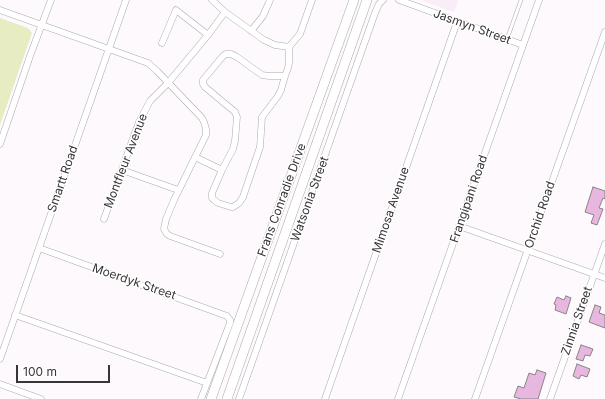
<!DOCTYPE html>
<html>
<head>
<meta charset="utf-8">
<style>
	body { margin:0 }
	#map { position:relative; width:605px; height:399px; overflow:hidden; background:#fef9fd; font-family:Inter,sans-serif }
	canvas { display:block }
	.scale { position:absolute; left:16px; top:365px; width:94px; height:18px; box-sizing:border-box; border:2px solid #373537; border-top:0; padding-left:5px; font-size:12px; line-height:14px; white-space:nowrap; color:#373537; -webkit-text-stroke:3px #fff; paint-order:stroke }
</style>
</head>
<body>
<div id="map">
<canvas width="605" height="399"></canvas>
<div class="scale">100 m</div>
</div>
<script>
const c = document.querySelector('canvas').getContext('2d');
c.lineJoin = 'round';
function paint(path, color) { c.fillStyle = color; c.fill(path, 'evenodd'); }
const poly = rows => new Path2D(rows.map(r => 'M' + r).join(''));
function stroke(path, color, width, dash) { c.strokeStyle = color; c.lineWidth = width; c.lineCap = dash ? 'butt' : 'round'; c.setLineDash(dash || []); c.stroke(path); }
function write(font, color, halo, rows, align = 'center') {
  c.font = font + ' Inter,sans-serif'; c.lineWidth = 3; c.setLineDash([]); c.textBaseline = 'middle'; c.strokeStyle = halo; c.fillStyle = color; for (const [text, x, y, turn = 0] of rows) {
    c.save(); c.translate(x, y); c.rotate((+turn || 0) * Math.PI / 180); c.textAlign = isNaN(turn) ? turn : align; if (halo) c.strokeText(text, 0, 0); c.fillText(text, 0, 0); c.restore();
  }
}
paint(poly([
	[420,0,458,0,454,12]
]), '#f9edf7');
paint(poly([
	[0,18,28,28,32,33,0,125]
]), '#e7ecc3');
const building = poly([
	[593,187,605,191,605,199,603,198,599,208,603,209,597,225,591,223,594,215,585,212,593,187],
	[566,296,571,298,566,314,555,310,556,305,554,304,557,297,564,300,566,296],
	[595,305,601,307,599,313,605,315,605,328,589,322,595,305],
	[581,345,593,349,590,356,585,355,583,361,576,359,581,345],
	[577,364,590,369,587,377,581,375,579,379,573,376,577,364],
	[537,370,546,373,538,399,521,399,514,397,518,386,524,388,529,373,535,375,537,370]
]);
paint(building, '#e8b7df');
stroke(building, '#888487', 1);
const service = poly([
	[507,39,521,0]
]);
const minor = poly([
	[212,0,225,12,264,40,275,45,289,47],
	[399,0,523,45],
	[0,10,148,63,157,71,202,118,204,122,206,129,206,135,174,200,166,219,164,229,167,234,170,236,220,254],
	[251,31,263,16,270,0],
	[162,43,176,10,208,35],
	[285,76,269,76,262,75,237,57,231,54,226,54,223,56,203,80,203,84,205,87,235,112,237,117,235,141,233,149,222,170,212,193,212,198,214,200,218,203,231,207,233,207,239,203,243,197,260,147,262,117,278,96,281,90,285,76,288,68,289,63,289,47,300,34,312,0],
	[0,144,30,56,51,0],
	[195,157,222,170],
	[122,170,178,190],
	[104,219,139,122,150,101,168,83,208,35,225,12],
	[459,226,605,278],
	[39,248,227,316,230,320,230,323,201,399],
	[15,315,207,383],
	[0,359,126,0],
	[0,384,41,399],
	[239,399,375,13,379,4,383,0],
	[325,399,457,22],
	[398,399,539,0],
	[475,399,605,32],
	[550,399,605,244]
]);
const secondary = poly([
	[211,399,354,0],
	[227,399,367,0]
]);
stroke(service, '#ada8ac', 4);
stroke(minor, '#ada8ac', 7);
stroke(secondary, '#ada8ac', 10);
stroke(service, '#fff', 3);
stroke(minor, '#fff', 6);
stroke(secondary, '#fff', 9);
write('12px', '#373537', '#fff', [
	["Jasmyn Street",472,27,20],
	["Montfleur Avenue",126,161,-69],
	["Smartt Road",63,179,-71],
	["Watsonia Street",310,199,-70],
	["Frangipani Road",469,199,-71],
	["Frans Conradie Drive",282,200,-70],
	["Mimosa Avenue",391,210,-71],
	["Orchid Road",540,215,-71],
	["Moerdyk Street",134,282,19],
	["Zinnia Street",577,321,-71]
]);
</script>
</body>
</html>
